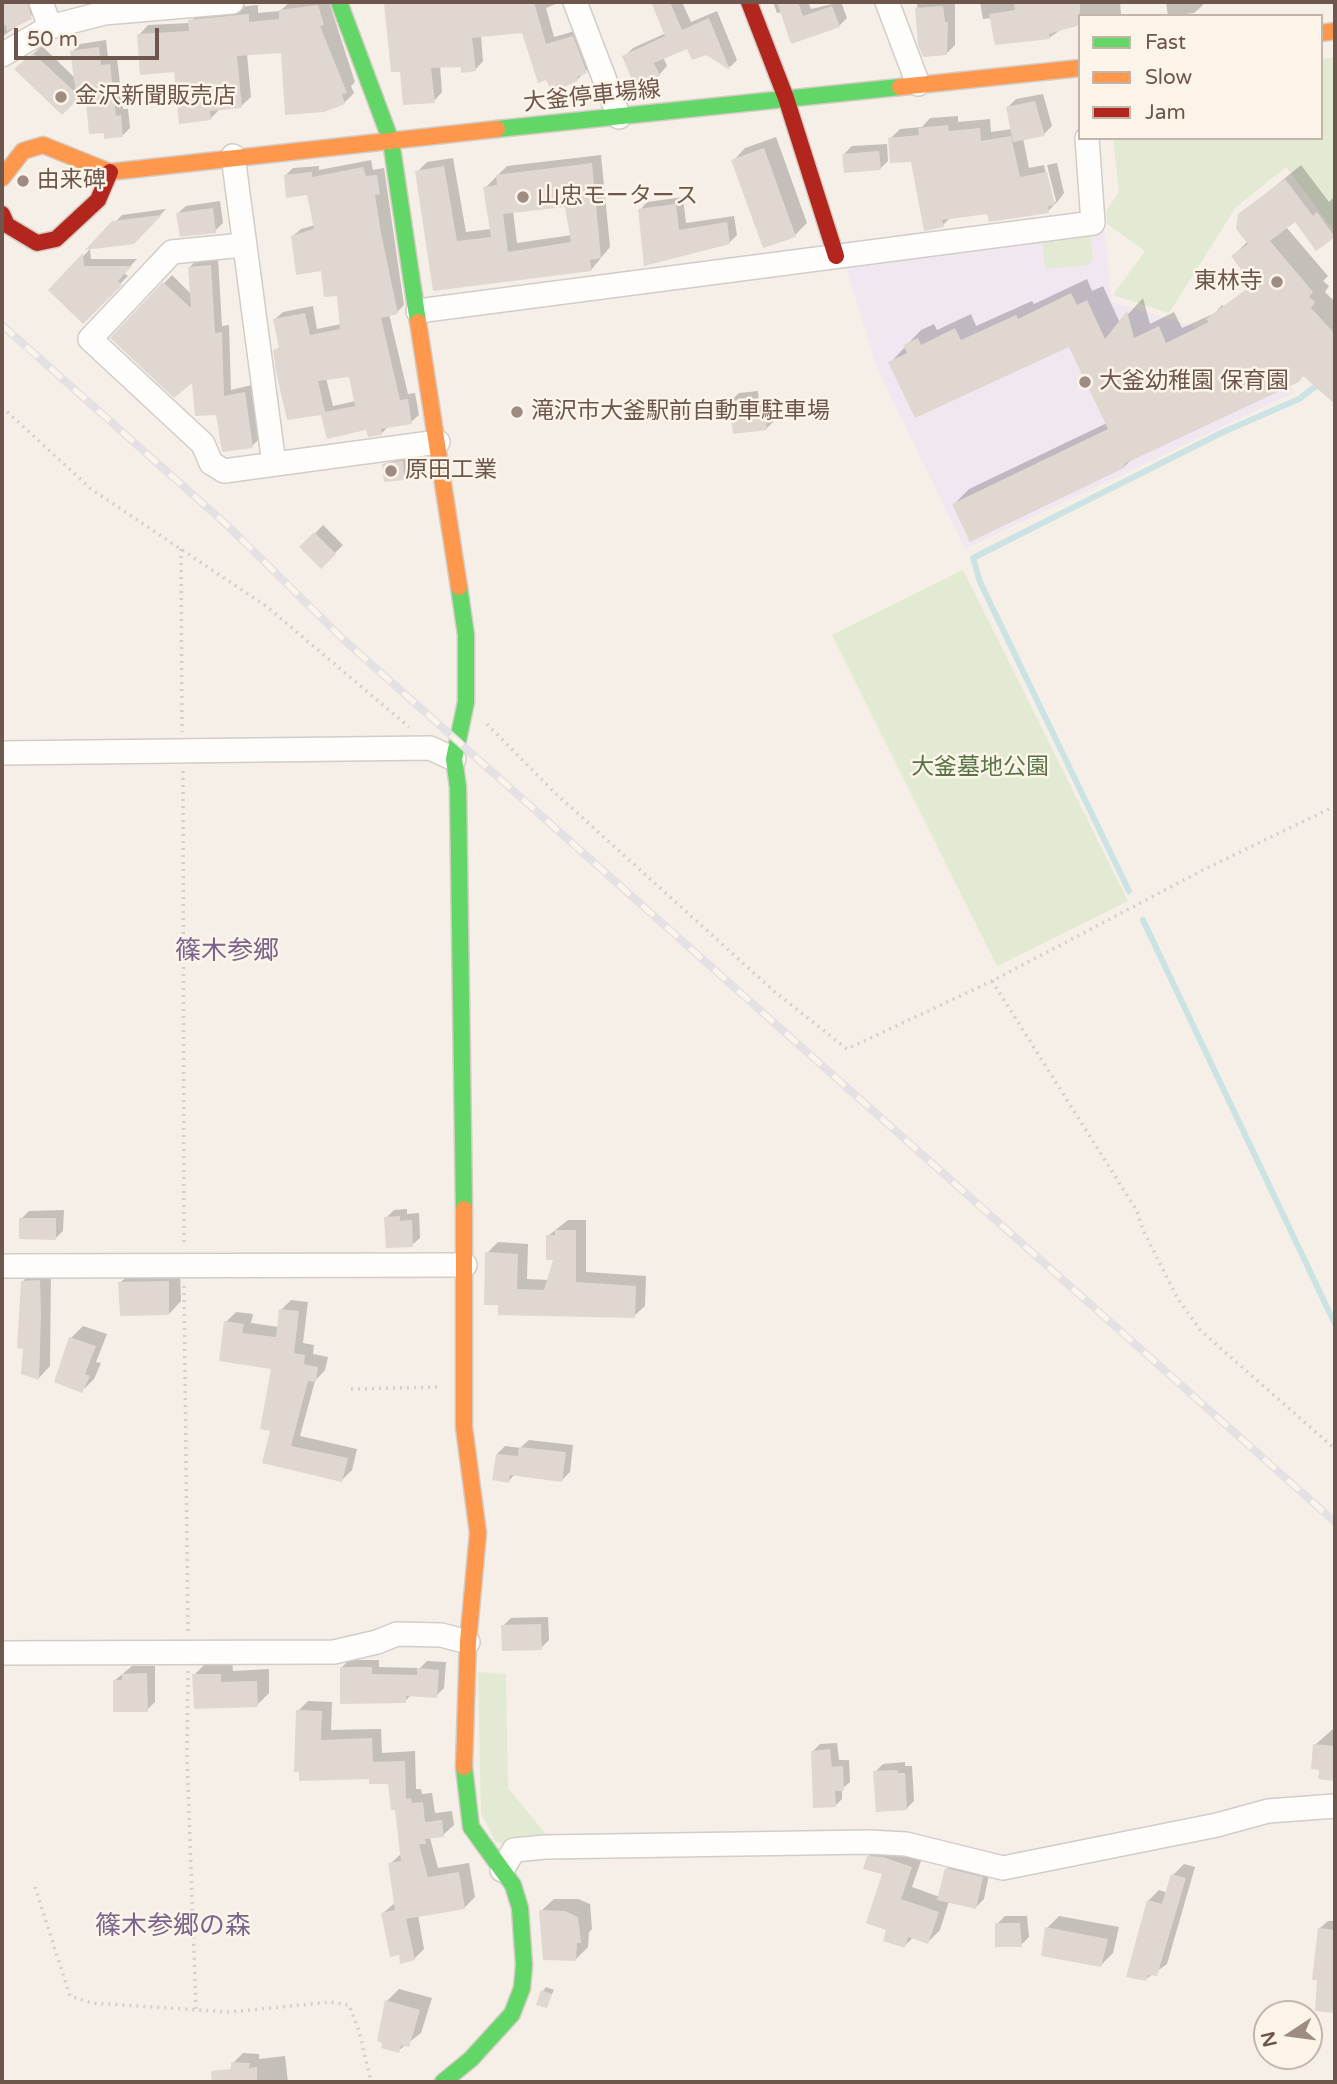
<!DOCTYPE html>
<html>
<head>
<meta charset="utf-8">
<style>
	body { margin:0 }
	#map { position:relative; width:1337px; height:2084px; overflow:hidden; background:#f5efe8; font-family:"Varela Round",sans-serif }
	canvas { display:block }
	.frame { position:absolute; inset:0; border:4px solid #6f564c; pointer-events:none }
	.legend { position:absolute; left:1078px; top:14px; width:245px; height:126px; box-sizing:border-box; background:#fdf4e9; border:2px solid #c4b5aa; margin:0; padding:9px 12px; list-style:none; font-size:21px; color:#6f564c }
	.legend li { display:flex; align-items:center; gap:14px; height:35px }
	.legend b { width:35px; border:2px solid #c4b5aa }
	.north { position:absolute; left:1253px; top:2000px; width:70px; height:70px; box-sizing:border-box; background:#fdf4e9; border:2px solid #c4b5aa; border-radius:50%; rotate:257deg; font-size:19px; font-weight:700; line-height:28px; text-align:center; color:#6f564c }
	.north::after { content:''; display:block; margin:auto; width:24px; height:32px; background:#9e8c83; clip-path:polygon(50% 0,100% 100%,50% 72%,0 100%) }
	.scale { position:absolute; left:14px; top:28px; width:145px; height:32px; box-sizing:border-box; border:4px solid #6f564c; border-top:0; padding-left:9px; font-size:21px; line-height:24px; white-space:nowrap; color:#6f564c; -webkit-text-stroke:5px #fdf4e9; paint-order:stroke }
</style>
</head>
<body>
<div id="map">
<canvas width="1337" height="2084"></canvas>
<div class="frame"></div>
<ul class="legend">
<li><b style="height:9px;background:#63d668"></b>Fast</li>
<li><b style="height:9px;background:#ff974d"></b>Slow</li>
<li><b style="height:9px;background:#b3261e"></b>Jam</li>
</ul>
<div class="north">N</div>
<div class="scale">50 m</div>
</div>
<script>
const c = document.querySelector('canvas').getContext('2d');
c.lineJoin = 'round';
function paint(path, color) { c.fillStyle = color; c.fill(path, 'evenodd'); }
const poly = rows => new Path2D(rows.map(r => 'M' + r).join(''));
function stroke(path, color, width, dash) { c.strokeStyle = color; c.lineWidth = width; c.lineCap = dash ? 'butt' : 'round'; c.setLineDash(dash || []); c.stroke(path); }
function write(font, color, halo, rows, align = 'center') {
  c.font = font + ' "Varela Round","Noto Sans JP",sans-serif'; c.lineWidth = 5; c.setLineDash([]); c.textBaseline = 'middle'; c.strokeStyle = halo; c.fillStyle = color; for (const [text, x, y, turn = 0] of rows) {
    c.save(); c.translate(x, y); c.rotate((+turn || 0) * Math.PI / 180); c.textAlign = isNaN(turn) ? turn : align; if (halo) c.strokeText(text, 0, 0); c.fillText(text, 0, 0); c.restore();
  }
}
paint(poly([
	[1104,226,1112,302,1210,331,1277,371,1295,392,965,549,877,368,844,260]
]), '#f1e7f0');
paint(poly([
	[1335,57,1335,232,1286,167,1236,207,1169,313,1113,295,1145,251,1107,224,1106,211,1119,192,1113,138,1321,138,1321,59],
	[1090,231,1093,259,1088,265,1045,269,1042,235],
	[963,570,1128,901,997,966,832,635],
	[478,1672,506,1674,508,1788,549,1838,505,1845,495,1841,481,1813]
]), '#e2ead4');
paint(poly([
	[2,2,39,2,40,9,2,37],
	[290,2,329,2,355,82,351,86,354,93,344,103,282,51,247,54,251,97,241,106,221,108,210,119,176,70,139,35,148,25,190,23,200,11,258,5,258,13,280,11],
	[388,2,560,2,546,8,554,37,582,29,594,63,577,80,523,31,481,36,483,61,475,70,462,65,440,66,442,92,434,101,401,70],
	[653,2,682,2,691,22,717,11,737,60,730,67,688,46,663,57,667,66,659,75,624,57,633,48,666,33],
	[773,2,808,2,811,9,841,2,847,18,839,26,782,12,777,13],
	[917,2,955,2,955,45,946,54,920,44],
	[980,2,1120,2,1121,14,1080,16,1049,38,992,18,983,19],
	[1166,2,1202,2,1203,5,1194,13,1168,16],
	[106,40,108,58,117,58,123,109,128,109,130,128,122,136,86,88,62,112,16,69,42,46,76,79,72,52,80,44],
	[1043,94,1052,126,1044,134,1023,138,1029,168,1044,165,1053,204,1056,201,1047,165,1057,163,1064,193,1058,201,1048,211,988,212,951,217,943,225,913,160,890,139,900,129,922,127,930,118,958,116,958,122,990,119,991,132,1012,129,1008,107,1016,99],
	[776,137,807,223,795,235,733,161,745,148],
	[887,144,888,161,880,169,844,154,852,146],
	[601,155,610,247,591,270,435,289,417,172,427,162,453,158,466,232,491,229,485,188,507,166],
	[567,205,572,235,517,243,513,211],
	[371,160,373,170,384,168,404,305,397,312,389,314,408,394,415,393,419,415,411,422,389,426,381,434,323,413,275,351,280,346,275,319,283,312,313,306,317,329,341,324,339,294,323,269,293,236,301,229,315,225,308,193,285,176,293,168,319,166,319,170],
	[350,375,356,401,333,406,326,378],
	[1301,165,1329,202,1333,198,1335,201,1335,234,1316,249,1295,220,1286,227,1328,276,1323,281,1329,286,1325,292,1335,302,1335,402,1304,374,1133,458,1125,466,954,504,969,489,1107,423,1070,345,890,363,921,330,934,324,937,330,971,314,976,326,1032,301,1034,304,1087,279,1092,291,1103,286,1120,323,1143,298,1150,324,1174,312,1182,328,1215,313,1222,305,1225,307,1260,281,1233,256,1248,241,1240,215],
	[683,197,686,223,734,216,737,235,729,243,645,263,640,210,647,202],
	[220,201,223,223,215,231,178,213,186,206],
	[166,209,133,242,90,248,122,215],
	[90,249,91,259,137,259,124,273,128,276,83,321,51,290],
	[218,258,222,326,229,325,231,390,252,385,259,439,252,446,218,413,193,379,112,338,172,275,191,294,190,267,197,259],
	[758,391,759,404,766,403,767,409,773,408,774,421,766,429,731,401,739,393],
	[406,458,407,475,404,478,384,464],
	[323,525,343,545,321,567,302,547],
	[407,1209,407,1214,419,1213,420,1238,412,1245,386,1218,394,1210],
	[64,1210,63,1231,55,1239,21,1219,29,1211],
	[568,1220,586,1220,586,1272,646,1276,645,1306,634,1316,500,1304,487,1253,498,1242,528,1244,527,1279,549,1280,555,1258,548,1236],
	[51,1269,50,1366,39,1378,22,1282,34,1270],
	[180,1270,181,1301,169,1314,120,1283,132,1271],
	[291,1300,308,1302,303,1343,314,1345,313,1354,328,1357,325,1370,315,1381,300,1436,357,1449,352,1470,342,1480,264,1461,272,1430,273,1367,226,1322,236,1312,253,1314,251,1323,279,1327,281,1310],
	[83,1326,107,1334,96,1362,101,1363,94,1379,82,1391,71,1338],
	[529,1440,573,1445,570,1472,562,1480,515,1474,509,1481,497,1454,505,1446,520,1448],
	[548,1617,549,1640,541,1648,503,1626,511,1618],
	[349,1660,379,1660,379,1667,420,1668,427,1661,446,1662,444,1688,436,1696,412,1694,405,1701,341,1668],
	[232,1662,233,1671,269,1669,269,1693,257,1705,194,1675,206,1663],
	[132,1666,155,1666,155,1702,147,1710,114,1681],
	[308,1701,332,1702,331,1730,381,1729,382,1753,415,1751,416,1789,421,1789,422,1794,432,1793,435,1813,452,1811,454,1825,443,1835,430,1838,438,1868,469,1863,475,1897,464,1908,418,1915,424,1949,414,1959,400,1953,383,1913,396,1902,390,1864,402,1853,397,1808,389,1782,371,1777,300,1779,298,1711],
	[1333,1729,1335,1729,1335,1779,1320,1778,1315,1745],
	[837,1743,839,1760,849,1760,850,1782,842,1789,842,1799,835,1806,813,1751,820,1744],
	[905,1762,905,1766,912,1766,914,1801,906,1809,875,1772,883,1764],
	[880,1845,923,1855,912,1887,940,1897,947,1869,955,1861,990,1870,984,1899,976,1907,949,1901,940,1930,928,1942,914,1937,904,1946,889,1928,885,1873,868,1857],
	[1184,1864,1195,1867,1167,1964,1146,1979,1148,1901,1159,1890,1168,1893,1173,1875],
	[554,1899,578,1899,590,1904,592,1929,589,1932,588,1947,576,1959,541,1911],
	[1005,1916,1027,1916,1029,1937,1021,1945,997,1924],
	[1059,1916,1119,1927,1113,1953,1101,1965,1047,1928],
	[1328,1921,1335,1921,1335,2011,1317,2009,1320,1928],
	[546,1987,554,1990,546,2006,543,1991],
	[399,1989,432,1998,421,2033,398,2051,387,2001],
	[243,2053,259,2054,259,2059,285,2056,288,2082,229,2082,233,2063]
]), '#0003');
stroke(poly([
	[1129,891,980,582,973,558,1221,433,1299,399,1320,383],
	[1143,920,1335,1324]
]), '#cce3e3', 6);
paint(poly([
	[2,2,27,2,32,19,7,31,6,25,2,26],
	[534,2,546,44,573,36,587,73,577,77,578,81,552,92,546,80,538,83,522,33,472,38,476,71,461,73,461,67,431,68,435,103,403,105,400,72,391,72,384,3],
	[651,2,670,2,682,30,709,18,730,70,706,55,692,60,687,49,654,63,660,76,635,87,622,56,665,36],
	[777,2,798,2,803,16,832,6,840,27,791,44],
	[1014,2,1080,2,1080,25,1049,34,1050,39,995,45,989,14,1015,10],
	[318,5,324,25,320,26,347,93,342,94,345,104,324,112,285,115,281,53,237,56,242,108,210,111,211,120,179,124,174,72,140,75,137,34,189,31,188,20,249,14,249,22,279,19,279,10],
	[943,6,945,22,948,22,947,55,923,57,918,45,915,8],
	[99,47,101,65,110,64,116,116,121,115,123,137,104,139,104,133,89,134,85,92,62,115,14,69,33,53,76,93,70,51],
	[1035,101,1045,136,1013,142,1006,107],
	[948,125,949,131,980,128,981,141,1011,136,1020,177,1047,172,1055,205,1048,206,1049,213,989,222,987,214,942,220,944,227,924,231,911,162,890,163,888,138,919,135,918,128],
	[764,148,796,237,763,248,731,160],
	[879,151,881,170,844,173,842,154],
	[592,163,601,258,590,260,592,271,433,291,415,171,444,166,457,241,491,237,483,187,497,185,496,175],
	[565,207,571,242,508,252,503,214],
	[363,167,366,176,377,175,380,194,375,195,381,233,398,314,381,318,400,400,408,399,412,424,381,429,382,435,368,437,366,430,327,439,321,415,287,420,276,372,273,350,279,348,273,319,305,313,310,335,340,329,337,296,324,297,321,271,296,275,291,236,314,229,307,195,286,198,284,175,312,172,312,177],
	[349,377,355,406,325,412,318,381],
	[1285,179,1313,216,1317,212,1335,237,1316,251,1295,222,1270,241,1313,292,1309,297,1315,302,1311,308,1335,334,1335,404,1303,376,1299,382,1124,464,1126,467,970,542,952,504,1108,429,1069,347,915,418,888,362,907,353,903,345,918,338,921,345,955,328,961,340,1016,315,1018,319,1071,293,1077,305,1087,300,1105,339,1127,311,1134,338,1159,326,1166,343,1209,322,1206,319,1252,285,1231,256,1248,244,1236,229,1238,214],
	[676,204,679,230,727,222,730,244,644,266,638,209],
	[213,208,216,233,180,237,176,213],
	[162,215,134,244,85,250,112,221],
	[83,253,84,266,132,266,118,281,122,285,83,324,48,290],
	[211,265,215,333,222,332,224,396,245,392,253,448,222,452,216,415,195,416,192,383,174,398,110,338,163,282,191,308,188,267],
	[750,398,752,411,758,410,759,416,765,415,767,430,733,434,729,401],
	[403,461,405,480,384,482,382,464],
	[314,532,336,554,321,569,299,547],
	[400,1216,400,1221,412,1220,413,1247,386,1248,384,1217],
	[19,1218,56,1218,56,1240,19,1239],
	[555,1230,576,1230,576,1282,636,1286,635,1318,498,1315,498,1305,484,1305,485,1252,518,1254,517,1289,544,1290,553,1260,546,1260,546,1235,555,1235],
	[40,1280,41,1315,39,1380,21,1374,23,1349,17,1348,21,1281],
	[169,1281,169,1315,120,1316,118,1282],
	[279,1309,299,1311,294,1353,305,1355,304,1364,318,1367,316,1382,308,1381,291,1446,348,1458,342,1482,262,1463,270,1431,260,1429,271,1369,219,1361,224,1321,244,1324,242,1333,276,1337],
	[69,1337,96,1346,85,1374,90,1376,82,1393,54,1382],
	[519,1447,566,1452,562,1482,510,1475,509,1483,492,1480,496,1454,518,1456],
	[541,1624,542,1650,502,1651,501,1625],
	[340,1667,372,1667,372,1674,417,1675,417,1668,439,1670,437,1698,406,1696,406,1703,340,1704],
	[147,1673,148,1712,113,1712,113,1680,122,1680,122,1674],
	[192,1674,221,1674,221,1682,257,1681,258,1707,194,1709],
	[296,1710,322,1711,321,1740,372,1738,373,1762,405,1761,406,1799,411,1798,412,1803,423,1802,425,1822,442,1820,444,1837,425,1839,426,1844,419,1844,428,1877,459,1872,465,1909,406,1919,415,1960,400,1964,399,1955,390,1957,381,1913,395,1910,388,1863,401,1861,395,1810,391,1810,388,1784,369,1784,369,1779,299,1781,299,1772,294,1772],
	[1313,1744,1335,1746,1335,1781,1318,1779,1319,1770,1311,1769],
	[830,1749,832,1767,843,1766,844,1791,835,1791,836,1807,813,1808,811,1751],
	[897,1770,898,1773,905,1773,907,1810,876,1812,873,1771],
	[867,1856,883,1857,912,1867,901,1899,939,1912,928,1944,908,1937,905,1948,883,1941,886,1930,866,1923,882,1874,863,1869],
	[945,1868,983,1877,976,1909,937,1900],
	[1171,1874,1186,1878,1157,1976,1148,1975,1146,1981,1126,1977,1147,1900,1162,1904],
	[539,1910,565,1911,578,1917,581,1943,577,1943,576,1961,543,1960],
	[995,1923,1020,1923,1022,1947,995,1947],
	[1045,1927,1108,1939,1101,1967,1041,1956],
	[1318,1928,1335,1930,1335,2013,1315,2011,1317,1980,1312,1980],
	[541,1990,552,1994,547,2008,536,2005],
	[385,2000,420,2010,409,2047,401,2045,399,2053,381,2048,382,2043,377,2041],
	[231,2062,250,2063,249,2068,257,2067,257,2082,212,2082,211,2071,231,2069]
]), '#e1d7d1');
const street = poly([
	[41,2,50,27],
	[575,2,619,117],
	[887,2,918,84],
	[2,55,50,27,104,13,232,2],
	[233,156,274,464],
	[243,245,172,252,90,339,203,444,211,463,224,471,438,442],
	[418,311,1093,223,1087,138],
	[2,753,430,748,454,759],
	[2,1266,465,1265],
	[2,1653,334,1652,377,1642,397,1634,441,1635,468,1642],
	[502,1870,514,1850,545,1847,869,1842,906,1844,1003,1868,1217,1825,1268,1811,1335,1806]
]);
const fast = poly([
	[339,2,391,141,418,322],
	[497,129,900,87],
	[459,587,466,635,466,702,454,759,458,787,464,1209],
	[443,2082,471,2059,512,2014,522,1988,524,1965,520,1908,513,1885,471,1827,464,1767]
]);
const slow = poly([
	[1321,33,1335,31],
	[900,87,1080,68],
	[2,178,23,151,43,145,110,172,497,129],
	[418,322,459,587],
	[464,1209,464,1427,478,1533,468,1642,464,1767]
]);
const jam = poly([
	[749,2,786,98,836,256],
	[2,214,7,225,37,243,56,239,98,200,110,172]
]);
stroke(street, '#d3ccc7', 26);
stroke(fast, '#d4ccc5', 19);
stroke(slow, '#d4ccc5', 19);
stroke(jam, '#d4ccc5', 19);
stroke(poly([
	[2,407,91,489,266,606,409,727],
	[181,549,182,732],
	[487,724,554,792,775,992,847,1049,992,981,1205,869,1335,806],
	[183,771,184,1247],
	[992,981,1137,1211,1143,1230,1178,1299,1200,1330,1335,1449],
	[184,1286,188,1632],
	[351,1389,440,1387],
	[188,1671,187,1756,196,2009],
	[35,1887,70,1996,92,2003,229,2012,331,2002,349,2005,359,2031,371,2082],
	[607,2080,607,2082]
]), '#d6ceca', 3.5, [2, 5]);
stroke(street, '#fefdfc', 23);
stroke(fast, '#63d668', 16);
stroke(slow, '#ff974d', 16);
stroke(jam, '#b3261e', 16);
const rail = poly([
	[2,325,227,525,344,640,1335,1522]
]);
stroke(rail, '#e3e1e3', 8);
stroke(rail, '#fdf4e9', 5, [16]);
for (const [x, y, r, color] of [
	[61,97,7,"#9e8c83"],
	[23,181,7,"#9e8c83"],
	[523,197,7,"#9e8c83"],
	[1277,282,7,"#9e8c83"],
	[1085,382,7,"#9e8c83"],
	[517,412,7,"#9e8c83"],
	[391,471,7,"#9e8c83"]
]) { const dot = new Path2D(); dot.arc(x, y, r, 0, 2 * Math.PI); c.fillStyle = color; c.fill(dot); stroke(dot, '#fdf4e9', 2.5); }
write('23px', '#6f564c', '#fdf4e9', [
	["金沢新聞販売店",75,97],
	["由来碑",37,181],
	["山忠モータース",537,197],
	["東林寺",1263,282,"right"],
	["大釜幼稚園 保育園",1099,382],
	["滝沢市大釜駅前自動車駐車場",531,412],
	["原田工業",405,471]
], 'left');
write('23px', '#6f564c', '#fdf4e9', [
	["大釜停車場線",592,97,-6]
]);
write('23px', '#567445', '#fdf4e9', [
	["大釜墓地公園",980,768]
]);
write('26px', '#7b648c', '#fdf4e9', [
	["篠木参郷",227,952],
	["篠木参郷の森",173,1927]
]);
</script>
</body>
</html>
